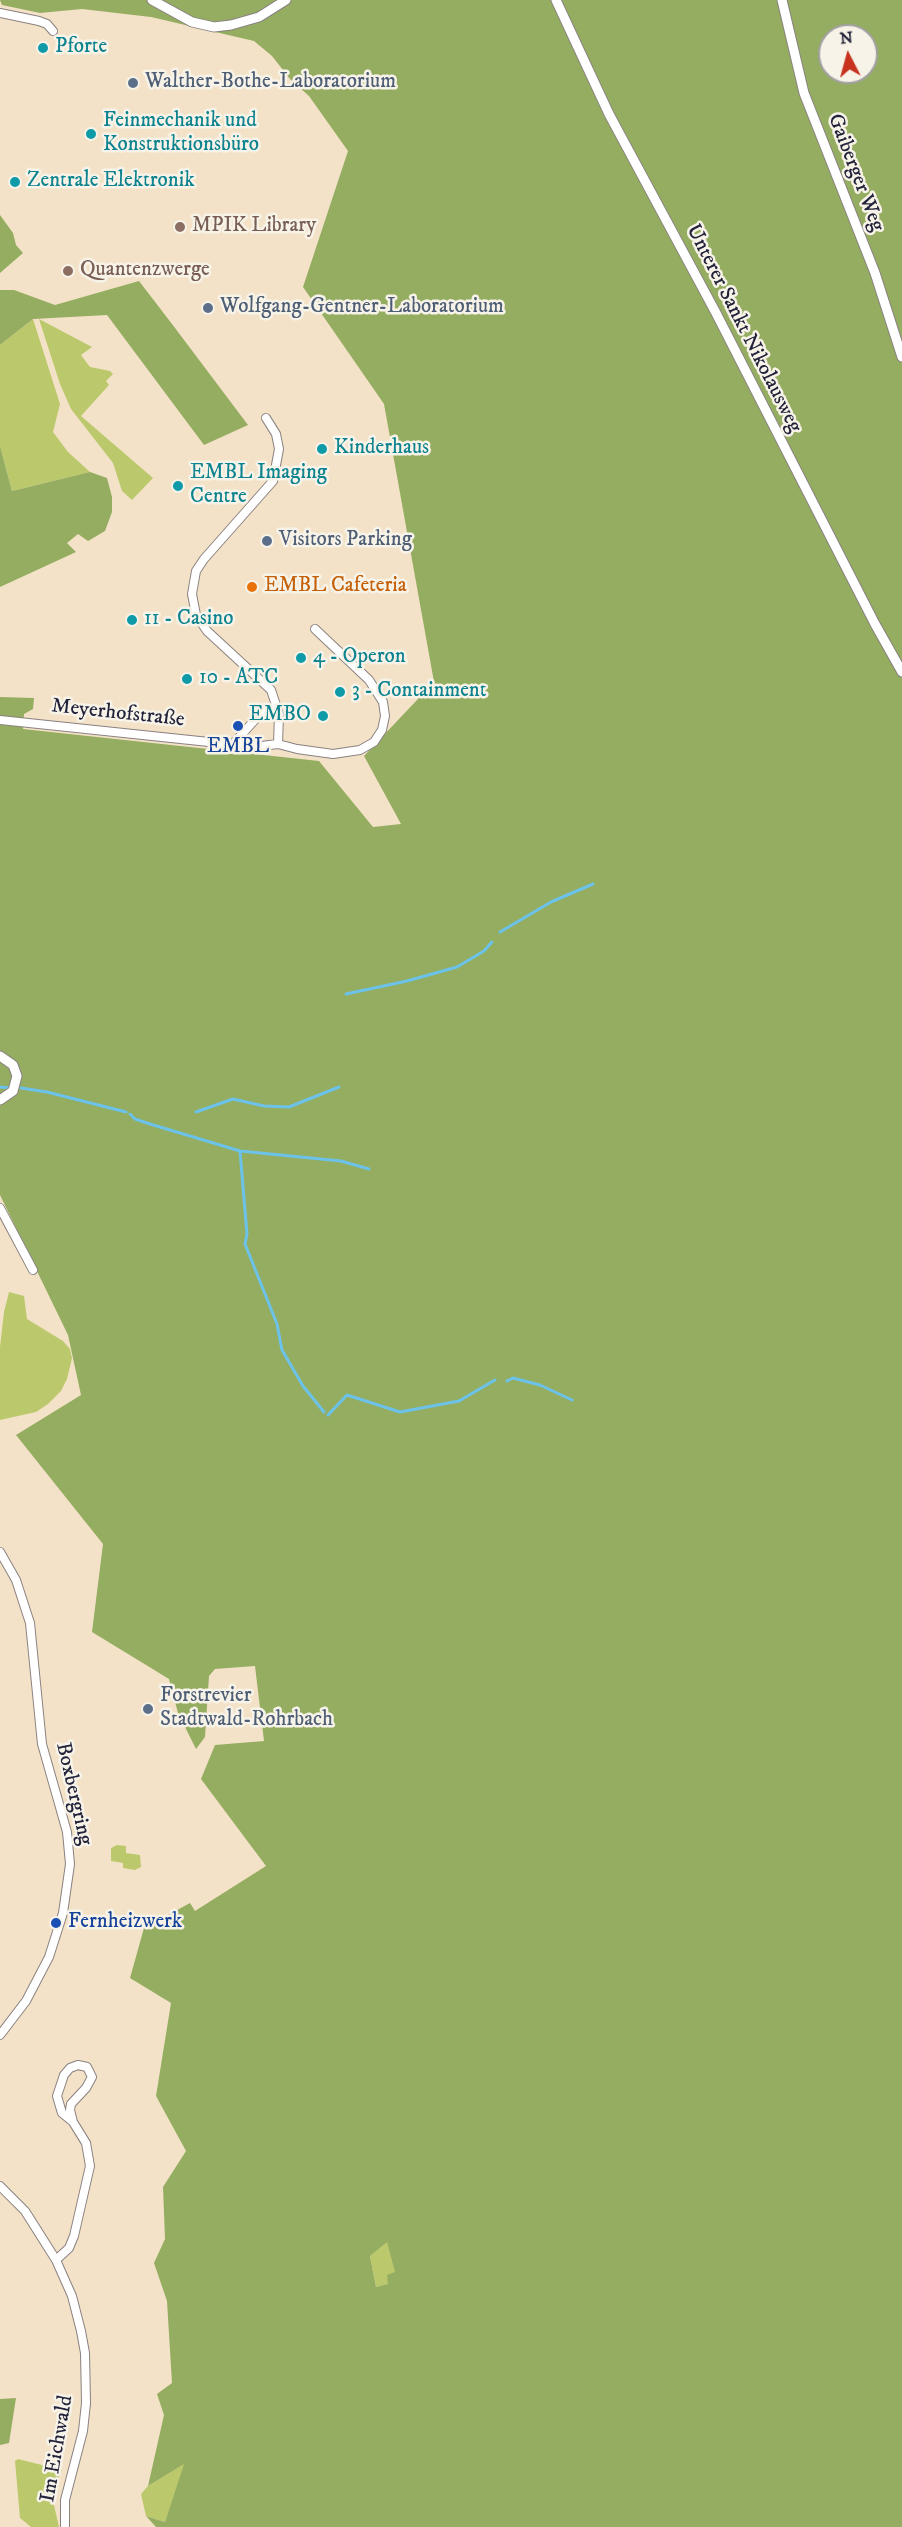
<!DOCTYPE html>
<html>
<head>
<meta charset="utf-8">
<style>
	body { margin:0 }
	#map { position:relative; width:902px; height:2527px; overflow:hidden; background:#f3e2c7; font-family:"IM FELL DW Pica",serif }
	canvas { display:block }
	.north { position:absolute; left:818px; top:24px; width:60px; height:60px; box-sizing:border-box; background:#f7f3e8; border:2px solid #a29fa3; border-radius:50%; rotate:354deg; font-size:16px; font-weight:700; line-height:24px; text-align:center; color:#22223b }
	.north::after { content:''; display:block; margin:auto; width:21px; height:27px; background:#c8321e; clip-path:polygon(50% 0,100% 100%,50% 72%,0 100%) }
</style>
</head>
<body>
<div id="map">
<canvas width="902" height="2527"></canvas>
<div class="north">N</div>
</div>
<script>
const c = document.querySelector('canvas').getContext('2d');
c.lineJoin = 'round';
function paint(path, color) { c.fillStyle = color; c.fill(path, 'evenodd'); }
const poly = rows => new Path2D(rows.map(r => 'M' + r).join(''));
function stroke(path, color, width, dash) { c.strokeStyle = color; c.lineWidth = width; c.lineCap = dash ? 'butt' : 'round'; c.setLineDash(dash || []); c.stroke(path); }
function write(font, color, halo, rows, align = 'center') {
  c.font = font + ' "IM FELL DW Pica",serif'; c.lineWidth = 5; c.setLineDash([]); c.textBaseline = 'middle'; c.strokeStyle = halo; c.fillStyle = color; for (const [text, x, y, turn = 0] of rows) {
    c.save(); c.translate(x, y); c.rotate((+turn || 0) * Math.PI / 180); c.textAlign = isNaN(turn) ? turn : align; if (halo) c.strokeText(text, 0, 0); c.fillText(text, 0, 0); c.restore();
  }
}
paint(poly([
	[33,319,60,404,53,432,68,452,90,472,12,491,0,446,0,345],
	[39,319,92,347,81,355,90,367,110,371,113,374,106,381,109,385,81,416,153,478,132,500,122,491,113,463,71,409,60,384],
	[9,1292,24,1296,27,1319,63,1341,70,1349,72,1358,67,1379,61,1391,48,1404,36,1412,0,1420,0,1347,4,1312],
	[117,1845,126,1846,126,1853,140,1855,141,1867,135,1870,123,1868,123,1863,111,1861,111,1848],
	[387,2241,396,2273,389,2284,376,2287,370,2256],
	[18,2459,62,2470,55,2486,53,2501,59,2527,31,2527,20,2518,15,2461],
	[185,2463,165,2522,146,2516,141,2494,148,2486]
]), '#bbc96c');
paint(poly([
	[0,0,902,0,902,2527,156,2527,146,2516,165,2522,184,2464,148,2486,164,2415,157,2394,172,2383,167,2301,154,2263,165,2239,163,2187,186,2151,156,2096,171,2003,130,1978,144,1928,190,1903,195,1911,266,1866,201,1779,215,1745,264,1741,255,1666,215,1669,209,1676,205,1737,196,1749,178,1713,169,1679,92,1632,103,1544,16,1435,81,1395,68,1335,0,1195,0,697,34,698,33,709,24,714,23,729,319,761,373,827,401,824,364,756,434,682,384,404,303,287,348,151,309,96,290,79,272,56,254,41,151,17,82,9,40,13,2,5],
	[830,36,866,36,866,72,830,72],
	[387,2242,395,2272,387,2275,388,2284,376,2287,370,2256],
	[0,215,13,233,16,245,23,253,0,273],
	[139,281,172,324,248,425,204,445,107,315,33,319,0,345,0,290,14,290,55,305],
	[0,446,12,491,90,472,107,478,112,497,112,512,105,531,88,541,78,534,67,543,76,552,0,587],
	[16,2398,9,2443,0,2445,0,2399]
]), '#94ad60');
stroke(poly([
	[500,932,551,902,593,884],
	[346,994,407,981,457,967,484,951,492,942],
	[0,1087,10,1088],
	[21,1088,47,1092,126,1112],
	[196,1112,233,1099,264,1106,289,1107,339,1087],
	[130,1114,135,1119,150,1124,240,1151,341,1161,369,1169],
	[240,1151,247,1234,245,1244,277,1324,282,1350,303,1386,324,1412],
	[507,1381,513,1378,540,1385,572,1400],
	[328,1415,347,1395,400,1412,459,1401,495,1380]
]), '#6cc2e9', 3);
const minor = poly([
	[0,13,39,21,47,24,53,31],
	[266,418,276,434,279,449,273,481,204,559,196,571,192,594,196,615,207,631,271,690,279,714,278,744],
	[0,720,228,744,261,746,278,744,297,749,333,754,360,750,374,742,382,730,385,716,383,702,369,680,315,629],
	[233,744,262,712,278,707],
	[0,1208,33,1270],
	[0,1552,16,1580,30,1623,42,1744,67,1832,70,1864,63,1913,49,1957,26,2001,0,2035],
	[0,2186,25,2211,56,2260,72,2296,81,2331,85,2353,86,2403,83,2431,65,2500,65,2527],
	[56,2260,69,2248,74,2236,90,2166,86,2143,73,2122,70,2110,71,2104,86,2088,92,2077,87,2067,78,2065,70,2068,64,2075,57,2096,62,2113,73,2122]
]);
const tertiary = poly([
	[152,0,192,22,214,27,231,25,259,17,286,0],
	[556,0,609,114,716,313,875,624,902,672],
	[782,0,804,93,875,273,902,357],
	[0,1056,13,1065,17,1076,13,1091,0,1100]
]);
stroke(minor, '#8a8281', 10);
stroke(tertiary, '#8a8281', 11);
stroke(minor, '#fff', 8);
stroke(tertiary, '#fff', 9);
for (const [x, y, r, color] of [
	[43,48,6,"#0f9aa8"],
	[133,83,6,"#5c6f8a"],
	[91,134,6,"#0f9aa8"],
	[15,182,6,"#0f9aa8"],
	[180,227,6,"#8d6e63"],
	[68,271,6,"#8d6e63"],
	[208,308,6,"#5c6f8a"],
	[322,449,6,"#0f9aa8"],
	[178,486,6,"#0f9aa8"],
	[267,541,6,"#5c6f8a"],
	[252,587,6,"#e8710a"],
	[132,620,6,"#0f9aa8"],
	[301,658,6,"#0f9aa8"],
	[187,679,6,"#0f9aa8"],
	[340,692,6,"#0f9aa8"],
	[323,716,6,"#0f9aa8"],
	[238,726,6,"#1a4fb4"],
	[148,1709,6,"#5c6f8a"],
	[56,1923,6,"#1a4fb4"]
]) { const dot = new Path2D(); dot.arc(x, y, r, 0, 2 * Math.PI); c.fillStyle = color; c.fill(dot); stroke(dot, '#f7f3e8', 2); }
write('21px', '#0d838f', '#f7f3e8', [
	["Pforte",55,48],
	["Feinmechanik und",103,122],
	["Konstruktionsbüro",103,146],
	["Zentrale Elektronik",27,182],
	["Kinderhaus",334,449],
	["EMBL Imaging",190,474],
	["Centre",190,498],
	["11 - Casino",144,620],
	["4 - Operon",313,658],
	["10 - ATC",199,679],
	["3 - Containment",352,692],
	["EMBO",311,716,"right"]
], 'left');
write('21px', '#4e5e75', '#f7f3e8', [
	["Walther-Bothe-Laboratorium",145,83],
	["Wolfgang-Gentner-Laboratorium",220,308],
	["Visitors Parking",279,541],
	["Forstrevier",160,1697],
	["Stadtwald-Rohrbach",160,1721]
], 'left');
write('21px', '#22223b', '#f7f3e8', [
	["Gaiberger Weg",855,173,69],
	["Unterer Sankt Nikolausweg",743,329,63],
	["Meyerhofstraße",118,714,6],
	["Boxbergring",73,1794,77],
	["Im Eichwald",58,2449,-80]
]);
write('21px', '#785e54', '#f7f3e8', [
	["MPIK Library",192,227],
	["Quantenzwerge",80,271]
], 'left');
write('21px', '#c56008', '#f7f3e8', [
	["EMBL Cafeteria",264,587]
], 'left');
write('21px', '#164399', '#f7f3e8', [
	["EMBL",238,748],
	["Fernheizwerk",68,1923,"left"]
]);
</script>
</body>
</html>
